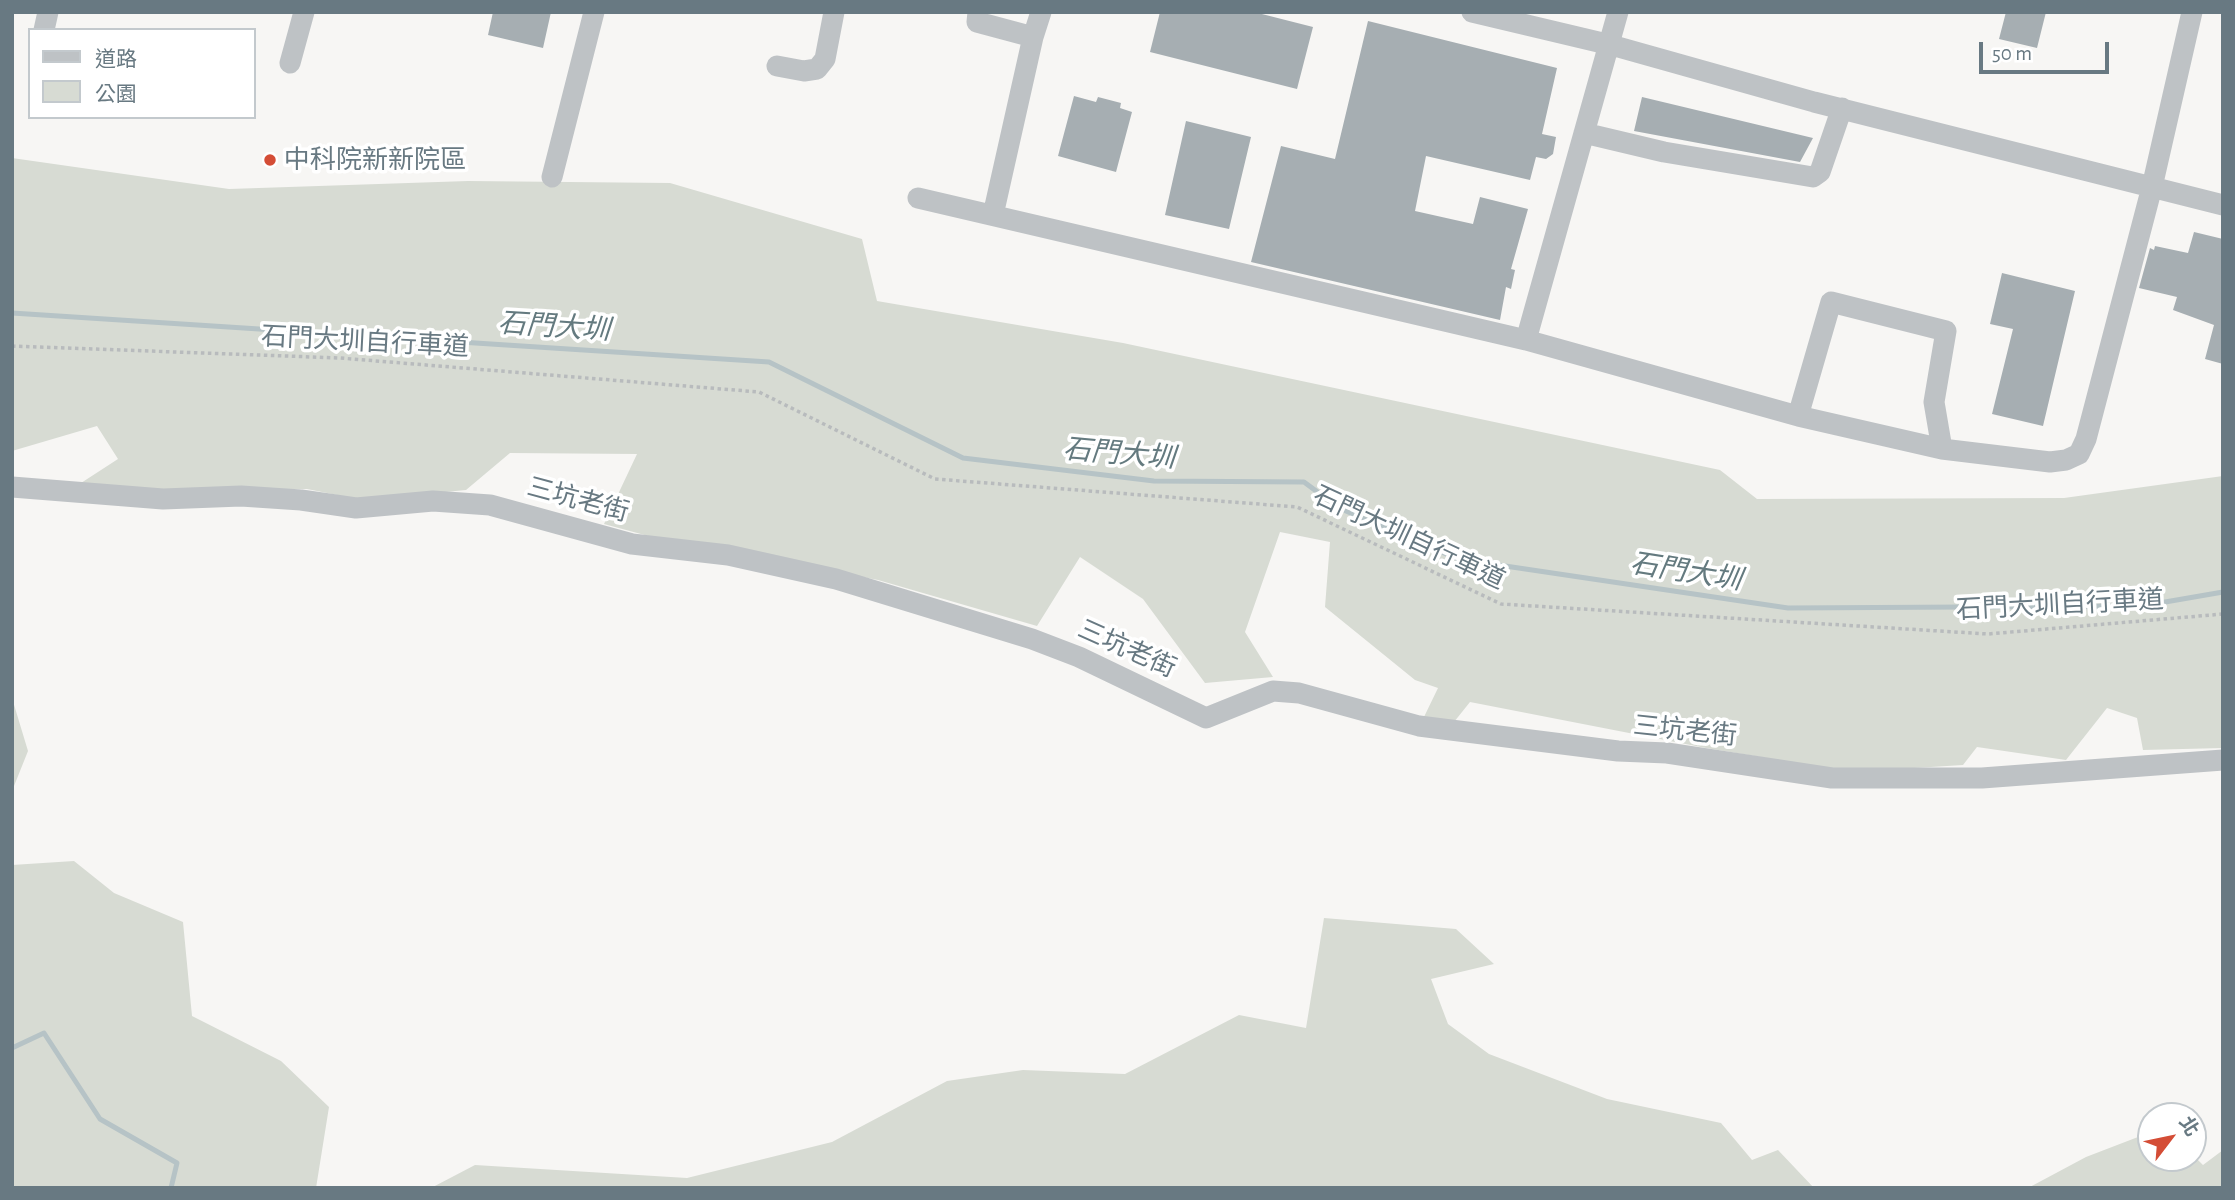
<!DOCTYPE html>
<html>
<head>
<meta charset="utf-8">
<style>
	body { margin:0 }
	#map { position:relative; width:2235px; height:1200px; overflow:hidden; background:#f7f6f4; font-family:"Alegreya Sans","Noto Sans TC",sans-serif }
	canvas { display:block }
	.frame { position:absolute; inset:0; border:14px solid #687982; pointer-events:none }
	.legend { position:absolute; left:28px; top:28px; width:228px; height:91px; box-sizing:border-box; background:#fff; border:2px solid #c3c9cd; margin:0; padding:9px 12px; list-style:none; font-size:21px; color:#687982 }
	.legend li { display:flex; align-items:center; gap:14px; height:35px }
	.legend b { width:35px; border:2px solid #c3c9cd }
	.north { position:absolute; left:2137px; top:1102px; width:70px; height:70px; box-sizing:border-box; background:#fff; border:2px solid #c3c9cd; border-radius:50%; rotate:58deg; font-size:19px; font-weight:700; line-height:28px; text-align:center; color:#687982 }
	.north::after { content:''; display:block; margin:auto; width:24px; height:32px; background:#d44d36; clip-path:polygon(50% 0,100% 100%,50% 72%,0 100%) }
	.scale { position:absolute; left:1979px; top:42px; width:130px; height:32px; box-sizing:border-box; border:4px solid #687982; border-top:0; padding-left:9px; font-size:21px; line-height:24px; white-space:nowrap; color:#687982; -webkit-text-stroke:5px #fff; paint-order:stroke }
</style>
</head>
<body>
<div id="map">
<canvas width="2235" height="1200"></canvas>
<div class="frame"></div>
<ul class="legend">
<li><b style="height:9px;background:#bec2c5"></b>道路</li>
<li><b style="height:19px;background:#d7dbd3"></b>公園</li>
</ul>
<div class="north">北</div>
<div class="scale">50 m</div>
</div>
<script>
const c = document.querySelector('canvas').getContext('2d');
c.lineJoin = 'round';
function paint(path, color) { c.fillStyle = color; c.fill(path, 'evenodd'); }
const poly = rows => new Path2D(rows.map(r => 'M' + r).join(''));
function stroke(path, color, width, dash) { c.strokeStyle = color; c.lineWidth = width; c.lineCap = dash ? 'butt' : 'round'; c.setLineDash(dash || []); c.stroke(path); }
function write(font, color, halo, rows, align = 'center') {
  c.font = font + ' "Alegreya Sans","Noto Sans TC",sans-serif'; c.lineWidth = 7; c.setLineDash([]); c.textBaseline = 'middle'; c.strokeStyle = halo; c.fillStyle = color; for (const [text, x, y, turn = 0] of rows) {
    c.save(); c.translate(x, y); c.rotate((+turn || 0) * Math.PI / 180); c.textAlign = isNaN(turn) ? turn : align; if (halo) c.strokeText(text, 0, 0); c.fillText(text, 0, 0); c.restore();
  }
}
paint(poly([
	[12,158,229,189,468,181,670,183,862,239,877,301,1123,343,1720,470,1757,499,2064,498,2223,476,2223,748,2143,750,2137,718,2107,708,2066,760,1977,747,1963,765,1851,772,1706,748,1470,702,1454,722,1423,719,1438,688,1415,680,1325,607,1330,542,1280,532,1245,632,1273,677,1205,683,1143,599,1080,557,1037,626,878,580,652,537,604,524,637,454,510,453,466,490,362,500,307,489,164,490,81,483,118,459,97,426,12,451],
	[12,698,28,751,12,791],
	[74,861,114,893,183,922,192,1016,281,1061,329,1107,316,1188,12,1188,12,865],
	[1324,918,1456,929,1494,964,1431,979,1448,1024,1489,1054,1607,1099,1721,1123,1752,1160,1778,1150,1814,1188,431,1188,475,1165,687,1178,832,1142,947,1081,1023,1070,1125,1074,1239,1015,1306,1028],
	[2151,1132,2151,1158,2193,1158,2193,1155,2203,1165,2223,1150,2223,1188,2028,1188,2086,1157]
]), '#d7dbd3');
stroke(poly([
	[12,313,769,362,963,458,1154,481,1304,482,1339,508,1458,559,1788,608,2142,606,2223,592],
	[12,1048,44,1033,100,1119,177,1163,171,1188]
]), '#b6c3c6', 5);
paint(poly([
	[493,12,551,12,543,48,488,35],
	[1160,12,1254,12,1313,27,1297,89,1150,52],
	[2006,12,2046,12,2037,48,1999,39],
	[1368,21,1557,68,1542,134,1556,137,1553,154,1546,159,1536,157,1530,180,1426,156,1415,211,1473,224,1480,197,1528,209,1511,269,1515,270,1511,289,1506,287,1500,320,1251,262,1281,146,1335,159],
	[1074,96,1096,102,1098,97,1121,103,1120,108,1132,112,1116,172,1058,156],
	[1642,97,1813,138,1800,162,1634,131],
	[1186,121,1251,137,1229,229,1165,215],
	[2194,232,2223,239,2223,364,2205,359,2214,325,2173,310,2177,297,2139,288,2150,248,2154,250,2155,246,2188,253],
	[2002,273,2075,291,2043,426,1992,414,2013,329,1990,324]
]), '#a6aeb2');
stroke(poly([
	[12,346,340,358,759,392,935,479,1297,507,1501,604,1988,634,2223,614]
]), '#b8bbbd', 3.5, [3.5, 3.5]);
stroke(poly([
	[978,12,977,22,1033,37,1041,12],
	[1472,12,1611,45,1814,102,2223,205],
	[44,30,48,12],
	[290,63,304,12],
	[777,66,804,71,817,69,825,59,834,12],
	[1584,133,1664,152,1813,177,1820,172,1842,108],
	[552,177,594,12],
	[918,198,1526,340,1798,416,1942,449,2050,462,2066,460,2079,454,2086,439,2152,187,2192,12],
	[993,215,1033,37],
	[1526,340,1618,12],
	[1798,416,1831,302,1946,331,1934,402,1942,449],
	[12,487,163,499,241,496,301,500,356,508,433,501,490,505,632,544,728,555,836,579,1032,639,1079,657,1206,718,1273,691,1299,693,1419,726,1618,751,1667,753,1832,778,1982,778,2223,760]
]), '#bec2c5', 21);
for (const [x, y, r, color] of [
	[270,160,7,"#d44d36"]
]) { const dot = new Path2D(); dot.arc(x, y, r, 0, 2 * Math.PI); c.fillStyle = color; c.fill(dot); stroke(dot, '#fff', 2.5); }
write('26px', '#687982', '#fff', [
	["中科院新新院區",284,160]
], 'left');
write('26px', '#687982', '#fff', [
	["石門大圳自行車道",365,342,3],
	["三坑老街",578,500,15],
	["石門大圳自行車道",1409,538,25],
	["石門大圳自行車道",2060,605,-3],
	["三坑老街",1127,649,24],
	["三坑老街",1685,731,6]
]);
write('italic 28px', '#647a7f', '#fff', [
	["石門大圳",554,327,4],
	["石門大圳",1119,454,5],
	["石門大圳",1686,572,9]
]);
</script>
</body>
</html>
